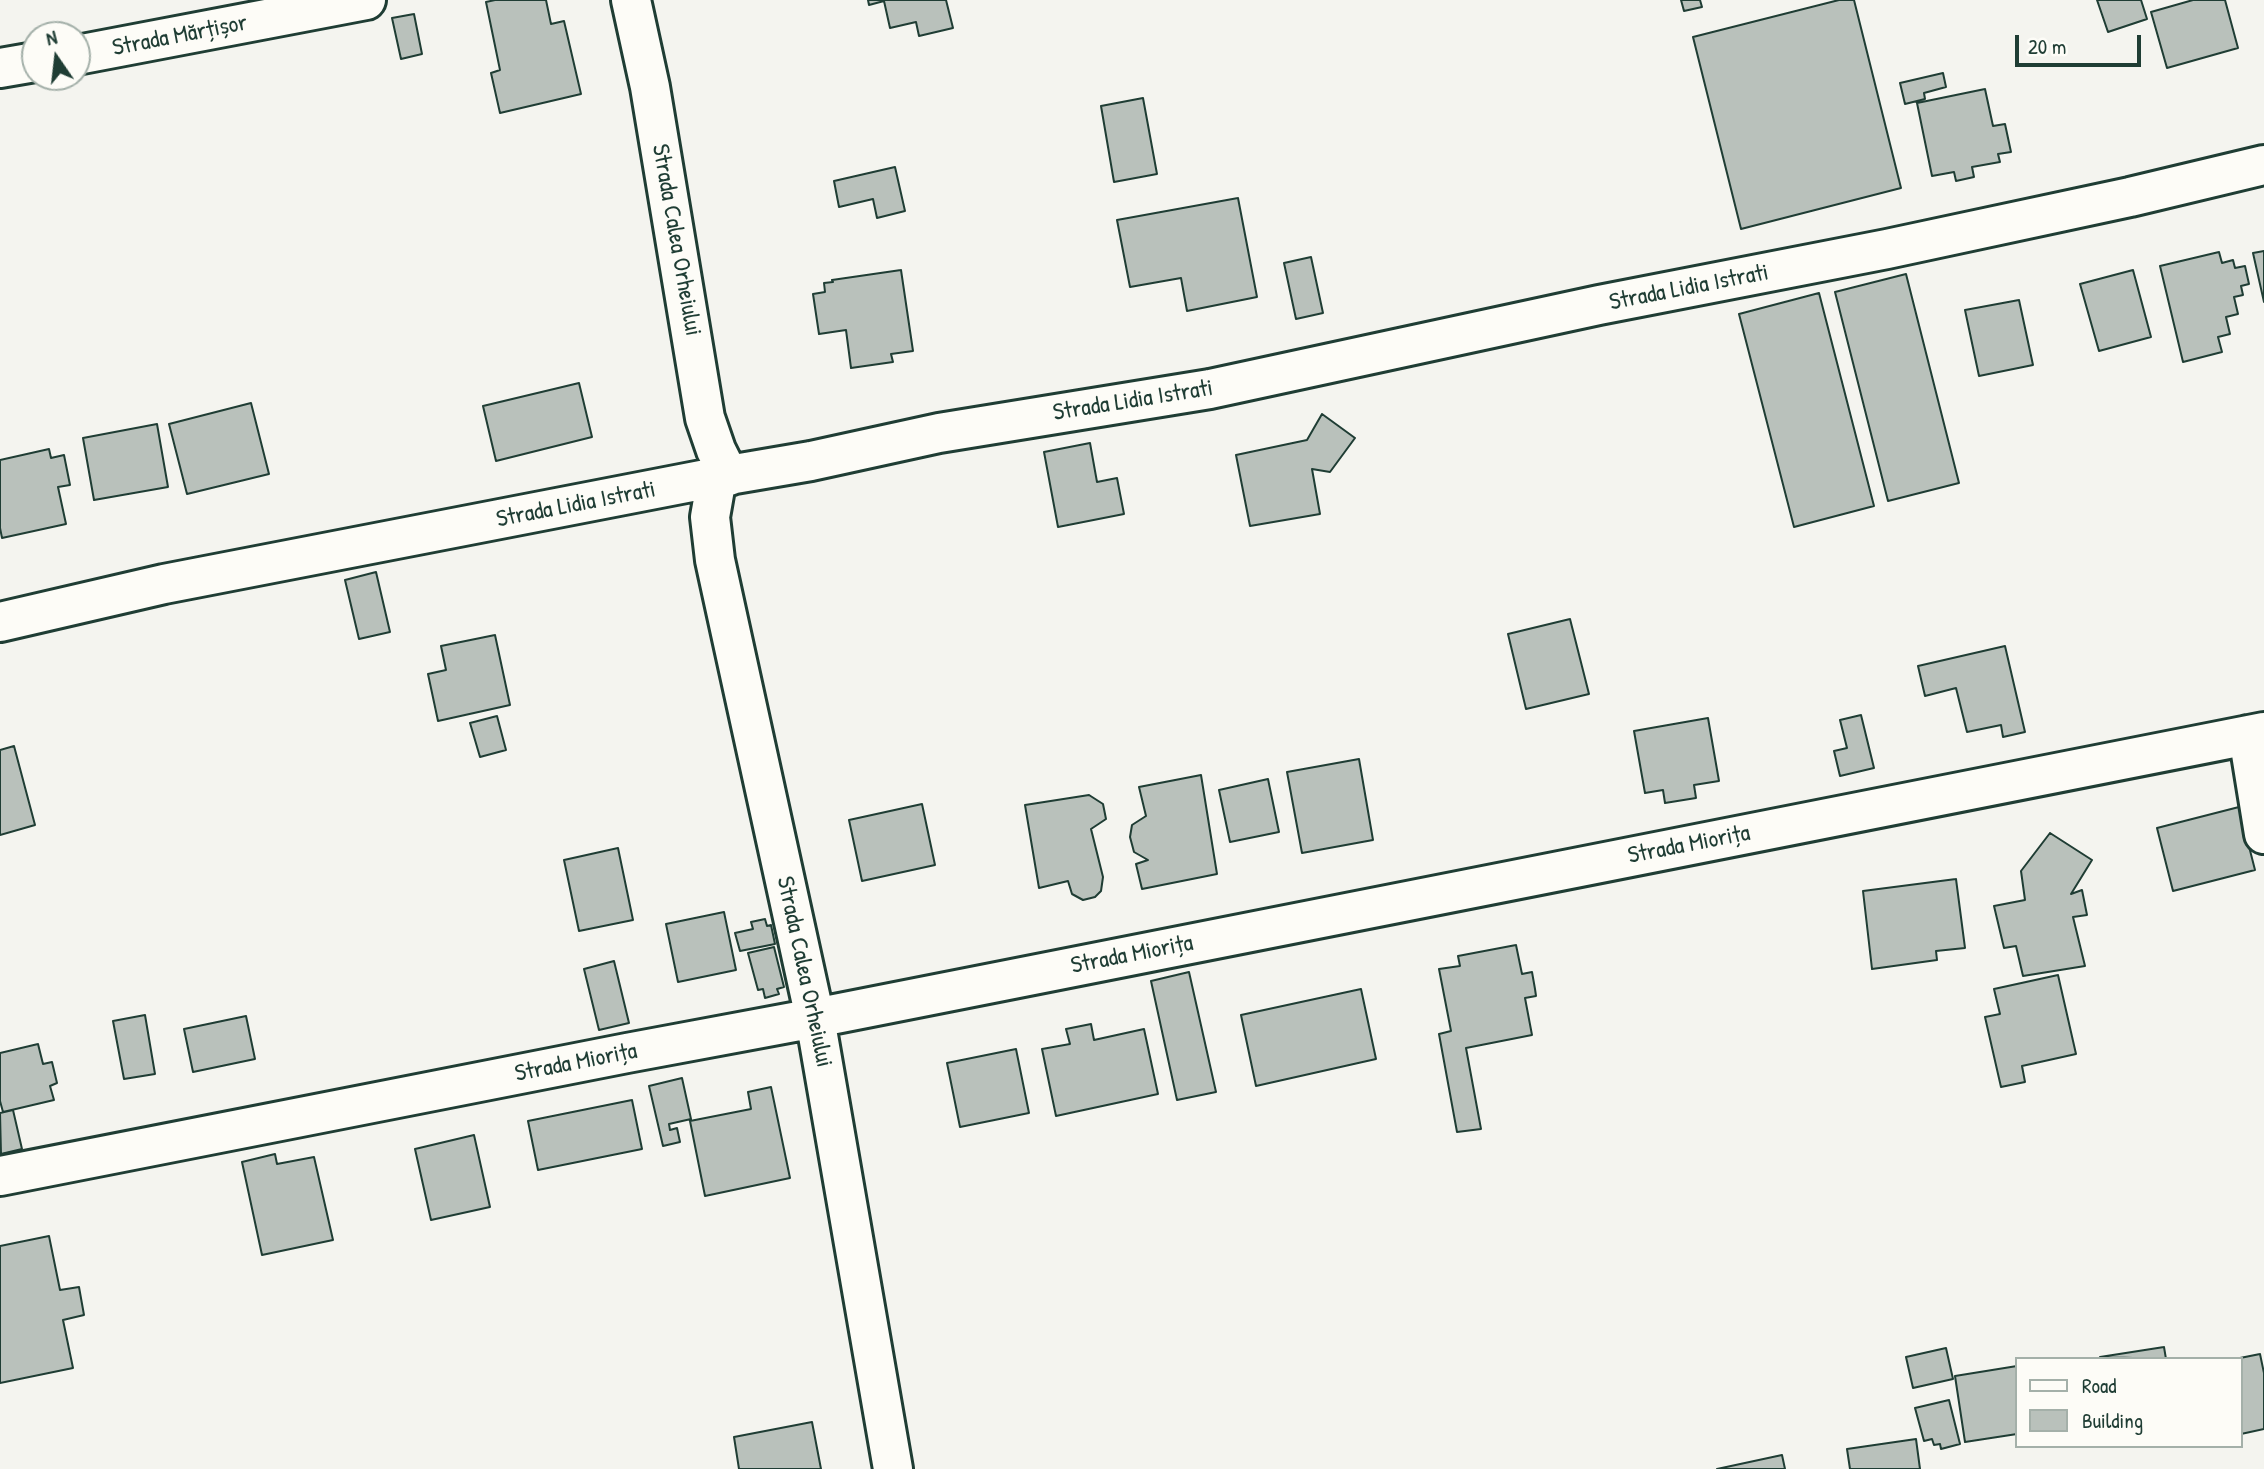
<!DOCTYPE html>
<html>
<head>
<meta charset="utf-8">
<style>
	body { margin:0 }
	#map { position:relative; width:2264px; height:1469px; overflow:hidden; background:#f4f4ef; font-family:"Patrick Hand",sans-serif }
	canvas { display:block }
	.legend { position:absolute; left:2015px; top:1357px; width:228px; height:91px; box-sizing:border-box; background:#fdfcf7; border:2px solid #a4b0a9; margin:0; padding:9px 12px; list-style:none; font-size:21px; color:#1f3d34 }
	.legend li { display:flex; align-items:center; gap:14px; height:35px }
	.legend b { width:35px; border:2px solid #a4b0a9 }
	.north { position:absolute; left:21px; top:21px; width:70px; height:70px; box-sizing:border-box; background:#fdfcf7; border:2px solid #a4b0a9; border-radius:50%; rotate:346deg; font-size:19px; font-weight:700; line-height:28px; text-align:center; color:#1f3d34 }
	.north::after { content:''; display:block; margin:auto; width:24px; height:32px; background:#1f3d34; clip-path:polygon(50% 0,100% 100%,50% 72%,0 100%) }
	.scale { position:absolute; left:2015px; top:35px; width:126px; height:32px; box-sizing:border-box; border:4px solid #1f3d34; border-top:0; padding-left:9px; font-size:21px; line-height:24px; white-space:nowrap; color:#1f3d34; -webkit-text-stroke:5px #fdfcf7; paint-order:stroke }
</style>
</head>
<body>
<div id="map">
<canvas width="2264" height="1469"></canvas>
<ul class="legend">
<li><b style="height:9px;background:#fdfcf7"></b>Road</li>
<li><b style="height:19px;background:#b9c1bb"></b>Building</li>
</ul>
<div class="north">N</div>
<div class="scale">20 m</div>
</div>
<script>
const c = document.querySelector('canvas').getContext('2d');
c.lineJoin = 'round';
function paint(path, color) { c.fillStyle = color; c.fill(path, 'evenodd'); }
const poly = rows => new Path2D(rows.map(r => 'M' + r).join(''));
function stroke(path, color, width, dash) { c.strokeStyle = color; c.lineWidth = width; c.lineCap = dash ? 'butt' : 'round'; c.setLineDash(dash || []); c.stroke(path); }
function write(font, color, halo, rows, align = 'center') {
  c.font = font + ' "Patrick Hand",sans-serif'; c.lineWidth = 7; c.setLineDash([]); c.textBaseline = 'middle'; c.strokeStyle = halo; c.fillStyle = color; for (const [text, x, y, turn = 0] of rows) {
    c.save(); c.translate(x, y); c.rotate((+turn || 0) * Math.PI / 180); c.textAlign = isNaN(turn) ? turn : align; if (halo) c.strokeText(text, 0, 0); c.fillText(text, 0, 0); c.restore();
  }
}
const building = poly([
	[495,0,546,0,551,24,564,21,581,94,500,113,491,73,500,70,486,2,495,0],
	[868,0,946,0,953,28,919,36,916,22,890,28,884,1,869,5,868,0],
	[1681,0,1700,0,1702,7,1684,11,1681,0],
	[1839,0,1854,0,1901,188,1741,229,1693,37,1839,0],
	[2097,0,2141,0,2147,19,2108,32,2097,0],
	[2193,0,2225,0,2238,48,2167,68,2151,12,2193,0],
	[414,14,422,54,401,59,392,18,414,14],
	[1943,73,1946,87,1924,93,1925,99,1905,104,1900,83,1943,73],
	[1985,89,1993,126,2005,124,2011,152,1998,154,2000,162,1972,167,1974,177,1956,181,1954,172,1932,176,1917,103,1985,89],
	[1143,98,1157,174,1114,182,1101,106,1143,98],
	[895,167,905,211,877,218,873,199,839,207,834,181,895,167],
	[1238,198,1257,297,1187,311,1181,278,1130,287,1117,220,1238,198],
	[2264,251,2264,302,2253,253,2264,251],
	[2219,252,2222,263,2233,260,2235,268,2245,266,2249,284,2241,286,2243,295,2234,297,2238,314,2226,317,2230,334,2218,337,2222,352,2183,362,2160,266,2219,252],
	[1311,257,1323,313,1296,319,1284,263,1311,257],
	[901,270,913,351,891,354,893,362,851,368,846,330,819,334,813,294,825,292,824,283,833,282,832,280,901,270],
	[2133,270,2151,337,2099,351,2080,284,2133,270],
	[1906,274,1959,483,1888,501,1835,292,1906,274],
	[1819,293,1874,506,1794,527,1739,314,1819,293],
	[2019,300,2033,365,1979,376,1965,310,2019,300],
	[579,383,592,437,496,461,483,406,579,383],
	[251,403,269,474,187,494,169,424,251,403],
	[1322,414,1355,438,1330,472,1312,469,1320,514,1250,526,1236,455,1307,440,1322,414],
	[157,424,168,487,94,500,83,438,157,424],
	[1090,443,1097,482,1117,478,1124,514,1058,527,1044,452,1090,443],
	[49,449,51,458,64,455,70,485,58,487,66,524,2,538,0,528,0,460,49,449],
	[376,572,390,632,359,639,345,580,376,572],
	[1570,619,1589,694,1526,709,1508,634,1570,619],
	[495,635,510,705,438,721,428,674,446,670,441,646,495,635],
	[2005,646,2025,732,2003,737,2001,725,1967,732,1956,688,1925,696,1918,666,2005,646],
	[1861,715,1874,768,1840,776,1834,751,1847,748,1840,720,1861,715],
	[497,716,506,750,480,757,470,723,497,716],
	[1708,718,1719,781,1694,785,1696,798,1665,803,1663,790,1645,793,1634,731,1708,718],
	[14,746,35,825,0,835,0,750,14,746],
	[1359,759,1373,840,1302,853,1287,772,1359,759],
	[1201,775,1217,874,1142,889,1136,864,1148,860,1134,852,1130,837,1132,825,1146,816,1139,787,1201,775],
	[1268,779,1279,832,1230,842,1219,790,1268,779],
	[1089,795,1103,804,1106,819,1091,829,1103,877,1101,891,1095,897,1083,900,1072,894,1068,881,1039,888,1025,805,1089,795],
	[922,804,935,865,862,881,849,820,922,804],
	[2239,807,2255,870,2173,891,2157,828,2239,807],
	[2050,833,2092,860,2071,894,2082,890,2087,915,2073,917,2085,966,2023,976,2016,946,2004,948,1994,906,2025,900,2021,871,2050,833],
	[618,848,633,920,579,931,564,860,618,848],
	[1956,879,1965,948,1936,951,1937,960,1872,969,1863,891,1956,879],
	[724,912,736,970,678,982,666,924,724,912],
	[765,919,767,926,771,925,775,944,740,951,735,933,753,929,751,922,765,919],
	[1516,945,1522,974,1532,972,1535,989,1536,996,1525,998,1532,1035,1466,1048,1481,1129,1457,1132,1439,1034,1451,1031,1439,969,1460,966,1458,956,1516,945],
	[774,947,784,987,777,989,779,994,765,998,763,989,758,990,748,953,774,947],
	[614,961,629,1023,599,1030,584,969,614,961],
	[1189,972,1216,1092,1177,1100,1151,981,1189,972],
	[2058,975,2076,1054,2022,1066,2025,1082,2001,1087,1985,1017,2000,1014,1994,989,2058,975],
	[1361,989,1376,1059,1256,1086,1241,1015,1361,989],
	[145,1015,155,1074,124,1079,113,1021,145,1015],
	[246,1016,255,1059,193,1072,184,1029,246,1016],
	[1091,1024,1094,1040,1144,1029,1158,1094,1056,1116,1042,1049,1070,1044,1066,1029,1091,1024],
	[38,1044,43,1064,52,1062,57,1083,50,1086,54,1100,3,1112,0,1101,0,1053,38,1044],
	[1016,1049,1029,1113,960,1127,947,1063,1016,1049],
	[682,1078,691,1119,669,1124,670,1130,677,1128,680,1142,663,1146,649,1086,682,1078],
	[771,1087,790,1178,705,1196,690,1121,751,1109,748,1092,771,1087],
	[632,1100,642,1149,538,1170,528,1121,632,1100],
	[13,1110,22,1149,1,1154,0,1113,13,1110],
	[474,1135,490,1207,431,1220,415,1149,474,1135],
	[275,1154,277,1164,314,1157,333,1240,262,1255,242,1162,275,1154],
	[49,1236,60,1290,79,1287,84,1315,63,1320,73,1368,0,1383,0,1246,49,1236],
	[2164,1347,2166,1359,2100,1357,2164,1347],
	[1946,1348,1953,1379,1913,1388,1906,1357,1946,1348],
	[2260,1354,2264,1373,2264,1429,2241,1434,2241,1359,2235,1359,2260,1354],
	[2017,1366,2017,1434,1965,1442,1955,1376,2017,1366],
	[1949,1400,1960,1444,1941,1449,1940,1444,1934,1445,1932,1439,1924,1441,1915,1408,1949,1400],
	[812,1422,821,1469,739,1469,734,1437,812,1422],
	[1916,1439,1920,1469,1850,1469,1847,1449,1916,1439],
	[1782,1455,1785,1469,1717,1469,1782,1455]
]);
paint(building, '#b9c1bb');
stroke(building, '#1f3d34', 2);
const street = poly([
	[631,0,650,87,705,418,716,450,729,476],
	[77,55,366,0],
	[0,68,35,62],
	[717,477,710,517,715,560,815,1018,893,1469],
	[0,622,164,584,717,477,811,461,939,433,1210,389,1599,305,1887,249,2130,197,2264,165],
	[2248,735,2264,834],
	[0,1176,627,1053,815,1018,2264,732]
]);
stroke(street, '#1f3d34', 44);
stroke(street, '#fdfcf7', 38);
write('24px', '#1f3d34', '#fdfcf7', [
	["Strada Mărțișor",180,36,-11],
	["Strada Calea Orheiului",676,240,80],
	["Strada Lidia Istrati",1689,288,-11],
	["Strada Lidia Istrati",1133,401,-9],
	["Strada Lidia Istrati",576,505,-11],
	["Strada Miorița",1689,845,-11],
	["Strada Miorița",1132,955,-11],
	["Strada Calea Orheiului",804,972,78],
	["Strada Miorița",576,1063,-11]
]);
</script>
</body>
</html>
